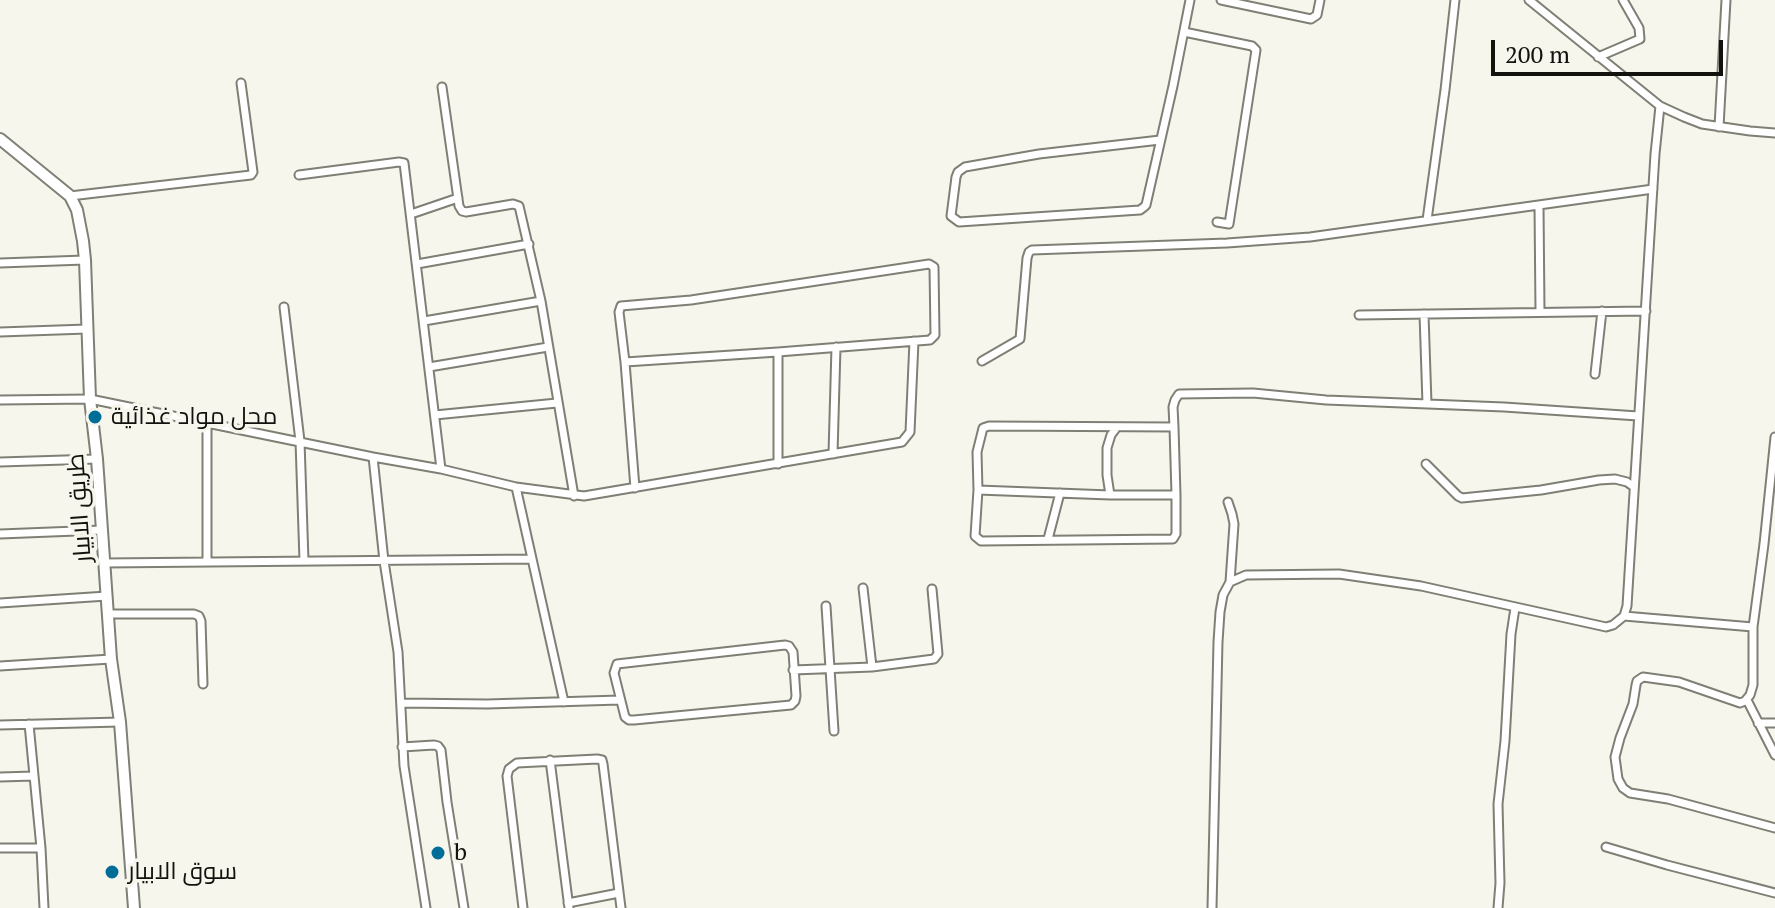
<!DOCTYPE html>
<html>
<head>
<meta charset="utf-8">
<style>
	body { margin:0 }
	#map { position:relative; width:1775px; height:908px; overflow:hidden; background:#f7f6ec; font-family:"PT Serif",serif }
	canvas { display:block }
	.scale { position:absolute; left:1491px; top:40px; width:232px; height:36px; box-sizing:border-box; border:4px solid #12120e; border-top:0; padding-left:10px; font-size:24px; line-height:28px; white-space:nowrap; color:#12120e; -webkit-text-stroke:6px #f7f6ec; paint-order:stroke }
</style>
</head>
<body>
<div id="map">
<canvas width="1775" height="908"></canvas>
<div class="scale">200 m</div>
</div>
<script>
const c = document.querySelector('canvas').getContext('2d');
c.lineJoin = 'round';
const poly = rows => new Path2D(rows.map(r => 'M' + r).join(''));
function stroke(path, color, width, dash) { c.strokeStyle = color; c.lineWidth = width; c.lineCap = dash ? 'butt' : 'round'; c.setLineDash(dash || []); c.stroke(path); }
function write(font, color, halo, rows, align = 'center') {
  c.font = font + ' "PT Serif",Cairo,serif'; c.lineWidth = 7; c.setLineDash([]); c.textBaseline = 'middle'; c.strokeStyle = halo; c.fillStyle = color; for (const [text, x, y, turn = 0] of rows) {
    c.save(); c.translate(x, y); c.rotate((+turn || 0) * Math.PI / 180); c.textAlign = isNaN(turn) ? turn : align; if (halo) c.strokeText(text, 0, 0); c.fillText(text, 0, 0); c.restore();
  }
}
const minor = poly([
	[1221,0,1311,19,1317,15,1320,0],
	[1529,0,1660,106,1684,117,1702,124,1750,131,1775,133],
	[1184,32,1252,46,1256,50,1229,224,1217,222],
	[1598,57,1640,39,1639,28,1623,0],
	[442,87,459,206,462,211,466,212,513,204,519,206,541,301,574,496],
	[1719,127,1726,0],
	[1160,140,1039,154,965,167,958,172,956,177,951,216,959,222,1140,210,1144,207,1146,205,1173,86,1190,0],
	[299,175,399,162,404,163,441,469],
	[70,196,251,175,253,172,241,83],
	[1539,205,1540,312],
	[411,214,458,198],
	[1427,220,1445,90,1455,0],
	[0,263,85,260],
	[417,264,529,244],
	[284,307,300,441,304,561],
	[1424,314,1427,404],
	[1359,315,1646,311],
	[424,321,541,301],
	[0,332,87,329],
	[778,352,778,464],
	[982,361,1020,339,1027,258,1029,252,1032,250,1227,243,1310,237,1653,189],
	[625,362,778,352,930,340,935,335,934,267,929,264,691,300,621,306,619,312,625,362,635,488],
	[429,367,548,347],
	[1595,374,1602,311],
	[0,400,90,399,373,457,441,469,516,487,584,496,902,442,910,432,914,341],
	[435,415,557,403],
	[207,421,207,562],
	[1174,427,989,426,983,428,977,452,978,490,975,536,981,541,1173,539,1176,534,1176,495,1174,427,1173,407,1175,400,1179,394,1253,393,1326,400,1504,407,1638,416],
	[1775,437,1764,544,1753,627,1753,685,1750,695,1745,701,1740,703,1679,682,1643,677,1637,681,1636,685,1633,704,1620,738,1615,757,1618,779,1623,788,1630,793,1668,799,1775,828],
	[833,454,836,347],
	[373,457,384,561,398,652,404,766,426,908],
	[0,462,97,459],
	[1426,464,1458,496,1462,498,1541,490,1599,480,1615,479,1627,482,1634,487],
	[516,487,564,702],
	[978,490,1110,495,1176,495],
	[1110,495,1107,475,1107,448,1111,435,1117,427],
	[1228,502,1232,514,1234,524,1230,582],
	[0,534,102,530],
	[1048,539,1060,493],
	[104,563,532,559],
	[863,588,872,667],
	[0,603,107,596],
	[826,606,834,731],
	[108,614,194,614,199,616,201,621,203,684],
	[1624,616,1753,627],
	[785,645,789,646,793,652,796,696,795,701,791,705,634,720,629,720,625,717,614,673,617,664,785,645],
	[0,666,111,659],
	[793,670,872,667,934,659,938,654,932,589],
	[1747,700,1775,755],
	[401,703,487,704,620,700],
	[1758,723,1775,723],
	[29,724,41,848,44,908],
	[0,725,120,722],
	[402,747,434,745,438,746,441,750,447,802,464,908],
	[550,760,569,908],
	[0,777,34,776],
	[1606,847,1667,865,1775,893],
	[0,848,41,848],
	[568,903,619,893],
	[523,908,507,776,509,769,517,763,597,759,602,760,603,764,621,908],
	[1212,908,1218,642,1220,612,1223,595,1230,582,1246,575,1339,574,1421,586,1606,627,1613,625,1624,616,1627,606,1655,154,1660,106],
	[1498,908,1500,883,1498,804,1505,741,1511,634,1515,608]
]);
const secondary = poly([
	[0,139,70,196,77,210,83,241,85,260,90,399,97,459,111,659,120,722,134,908]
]);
stroke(minor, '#7f7f75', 11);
stroke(secondary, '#7f7f75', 14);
stroke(minor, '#fff', 7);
stroke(secondary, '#fff', 10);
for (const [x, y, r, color] of [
	[95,417,8,"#006d99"],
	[438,853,8,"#006d99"],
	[112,872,8,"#006d99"]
]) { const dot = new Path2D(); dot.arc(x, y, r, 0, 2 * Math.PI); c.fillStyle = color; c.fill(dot); stroke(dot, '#f7f6ec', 3); }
write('24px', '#12120e', '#f7f6ec', [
	["محل مواد غذائية",111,417],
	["b",454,853],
	["سوق الابيار",128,872]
], 'left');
write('24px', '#12120e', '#f7f6ec', [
	["طريق الابيار",80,508,-94]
]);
</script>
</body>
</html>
